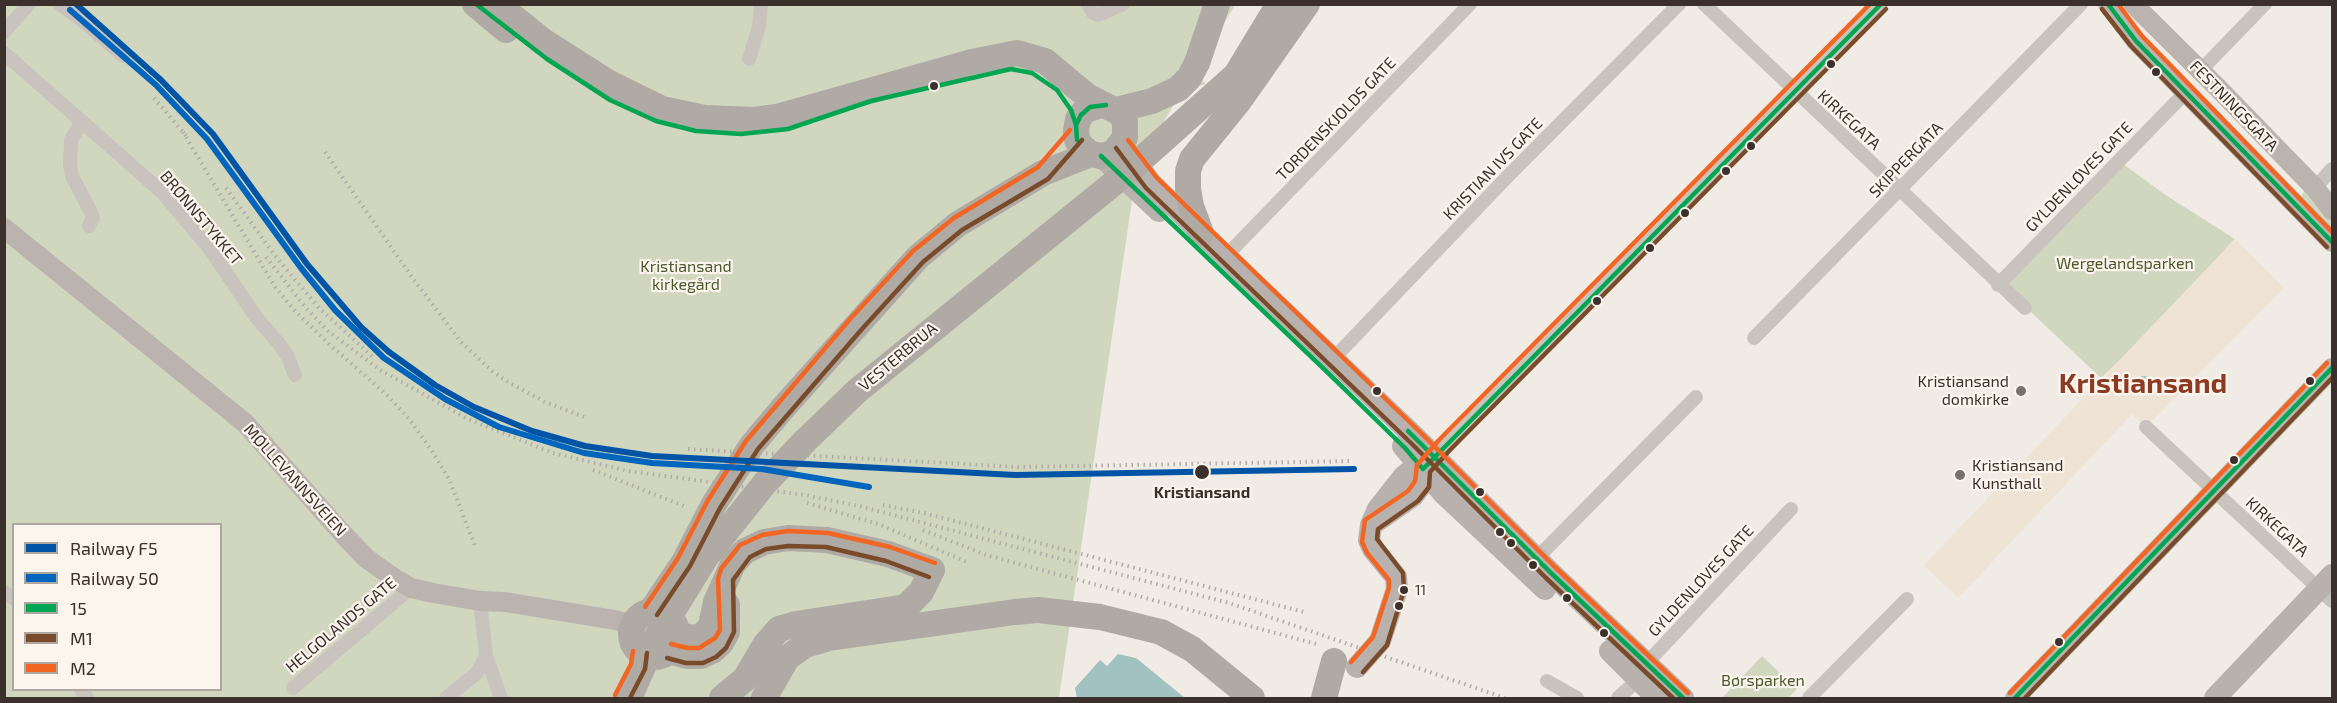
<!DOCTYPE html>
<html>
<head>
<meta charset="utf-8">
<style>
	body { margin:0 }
	#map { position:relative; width:2337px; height:703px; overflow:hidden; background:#f0ebe5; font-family:"Exo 2",sans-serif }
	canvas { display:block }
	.frame { position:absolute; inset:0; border:6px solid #3b302b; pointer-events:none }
	.legend { position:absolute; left:12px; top:523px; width:210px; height:168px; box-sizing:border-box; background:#fbf5ee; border:2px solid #aea6a0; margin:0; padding:8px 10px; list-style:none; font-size:18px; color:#3b302b }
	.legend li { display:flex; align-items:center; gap:12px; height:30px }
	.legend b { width:30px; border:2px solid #aea6a0 }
</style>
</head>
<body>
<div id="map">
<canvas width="2337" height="703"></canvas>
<div class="frame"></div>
<ul class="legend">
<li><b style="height:8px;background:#0054a6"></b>Railway F5</li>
<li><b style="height:8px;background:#0065bd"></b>Railway 50</li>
<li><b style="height:8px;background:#00a651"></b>15</li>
<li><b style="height:8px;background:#7a4b2a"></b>M1</li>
<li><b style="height:8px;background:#f26522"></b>M2</li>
</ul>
</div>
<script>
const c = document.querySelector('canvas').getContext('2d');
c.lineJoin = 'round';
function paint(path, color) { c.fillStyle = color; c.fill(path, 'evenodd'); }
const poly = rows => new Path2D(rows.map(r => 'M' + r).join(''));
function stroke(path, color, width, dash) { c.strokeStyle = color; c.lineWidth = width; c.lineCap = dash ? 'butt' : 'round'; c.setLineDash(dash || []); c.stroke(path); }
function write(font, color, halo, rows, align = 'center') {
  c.font = font + ' "Exo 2",sans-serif'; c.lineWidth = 4.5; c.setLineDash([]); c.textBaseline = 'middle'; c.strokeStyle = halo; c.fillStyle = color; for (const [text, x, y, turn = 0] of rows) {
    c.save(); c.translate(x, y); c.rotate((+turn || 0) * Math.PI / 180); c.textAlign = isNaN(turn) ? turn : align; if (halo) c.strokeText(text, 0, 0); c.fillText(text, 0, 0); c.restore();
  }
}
paint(poly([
	[4,5,1235,5,1194,72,1206,84,1183,90,1137,166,1059,698,5,698],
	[14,524,220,524,220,690,14,690],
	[2123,164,2167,196,2235,239,2227,247,2232,252,2101,378,2000,283],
	[2306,186,2332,218,2332,236,2299,203],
	[1762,656,1797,689,1788,698,1722,698]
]), '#d1d6bf');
paint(poly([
	[2235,239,2284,288,2146,427,2132,414,1958,598,1924,565]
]), '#eee3d5');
paint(poly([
	'2136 384a8 8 0 1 1 16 0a8 8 0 1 1-16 0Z',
	[1118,654,1136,658,1185,698,1077,698,1075,688,1100,660,1107,666]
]), '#a1c2c1');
stroke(poly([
	[60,4,83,21,123,56],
	[1088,4,1093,13,1098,15,1123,4],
	[1704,4,2025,308],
	[4,32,29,4],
	[4,53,163,193,210,249,256,317,280,345,288,357,295,375],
	[749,59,759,27,761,4],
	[2201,70,2265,4],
	[82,121,71,140,70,164,72,176,91,212,93,218,89,226],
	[2315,188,2332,169],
	[1226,256,1470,4],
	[1998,285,2185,93],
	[1754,338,2081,4],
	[1333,359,1508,176,1679,4],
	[2146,427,2332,601],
	[1431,461,1881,4],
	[1533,562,1696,397],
	[4,592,14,599],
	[486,656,501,698],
	[1547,681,1577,698],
	[293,688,411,588],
	[81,690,87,698],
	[446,698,477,673,486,656,480,601],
	[1618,698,1630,687,1646,664,1791,509],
	[1809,698,1907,599]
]), '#c9c3be', 14);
stroke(poly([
	[2108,4,2136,41,2332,242],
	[2133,4,2219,89,2315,188,2332,210],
	[4,228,245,423,343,534,366,558,391,576,411,588,433,593,480,601,505,602,615,620,633,625],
	[2015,698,2332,368]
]), '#bab3ae', 20);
stroke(poly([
	[1126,151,1151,183,1201,233,1416,438,1551,573,1683,698],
	[1101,156,1159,211],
	[1403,446,1444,494,1545,589],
	[1377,521,1413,496,1422,484,1423,469],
	[1610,651,1657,698],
	[1357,667,1380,641,1397,589,1396,577,1373,549,1369,540,1371,525,1378,509,1404,476,1412,470,1423,469],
	[2215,698,2332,575]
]), '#b8b1ad', 22);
stroke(poly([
	[475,4,506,30],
	[497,4,543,41,609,83,662,109,705,118,754,120,777,117,972,62,1017,53,1045,61,1087,96,1120,113,1125,122,1125,138,1113,153,1101,156,1091,154,1083,148,1077,140,1076,130,1078,119,1085,110,1101,105],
	[1236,75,1279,4],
	[1116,110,1152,101,1178,89,1189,78,1197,63,1217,4],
	[1201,233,1191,206,1188,189,1188,171,1192,159,1239,101,1307,4],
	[783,408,918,257,958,224,1043,173,1091,154],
	[651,611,684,562,714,504],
	'631 634a23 23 0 1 1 46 0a23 23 0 1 1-46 0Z',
	[677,633,690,638,699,637,706,632,711,626,716,602,733,564,745,551,764,542,788,538,827,540,888,554,932,570,921,592,906,607,796,624,779,629,765,645,745,679,722,698],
	[669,651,687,656,701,656,712,651,721,643,727,632,727,605],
	[764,698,787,658,805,645,829,638,1015,612,1038,610,1100,617,1161,632,1192,649,1252,698],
	[1324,698,1334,661]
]), '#afaaa4', 26);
stroke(poly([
	[154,98,188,138],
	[183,132,275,287,295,311,329,344,387,395,410,420,432,451,449,479,475,546],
	[325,152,414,280,461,342,493,372,508,382,545,402,584,417],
	[226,188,276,257,319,308,373,357],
	[266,257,305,307,328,331,380,370,468,419,553,453,628,471,805,495,859,506,1229,603,1505,698],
	[561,448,659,456],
	[688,449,1019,467,1353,461],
	[593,470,684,506],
	[807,503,878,524,967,562],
	[883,505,924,513,1304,612],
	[923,530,986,555,1320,645]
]), '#b1aca8', 4, [1.5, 4.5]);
stroke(poly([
	[714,504,752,445,783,408],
	[629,698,656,638,706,557,765,483,805,441,857,391,1125,174,1236,75]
]), '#afaaa4', 26);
stroke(poly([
	[476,4,547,59,610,100,656,121,696,131,741,134,788,129,871,101,1011,69,1032,73,1057,90,1071,110,1076,125],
	[2108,4,2136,41,2332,242],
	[1077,140,1076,125,1081,115,1090,107,1106,105],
	[1101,156,1324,369,1405,448,1423,469,1881,4],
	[1408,431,1551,573,1683,698],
	[2015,698,2332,368]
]), '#00a651', 4.5);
stroke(poly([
	[2102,9,2131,46,2327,247],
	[1116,148,1146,188,1411,443,1546,578,1673,698],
	[657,615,690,566,720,508,758,449,862,329,923,262,962,230,1048,179,1082,140],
	[667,658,686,663,703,663,716,657,726,648,734,632,733,580,750,557,766,549,788,546,826,547,886,561,929,577],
	[1363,672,1387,645,1404,590,1403,573,1377,539,1378,529,1418,501,1429,487,1430,472,1450,450,1886,9],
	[630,698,645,669,647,653],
	[2025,698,2332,378]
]), '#7a4b2a', 4.5);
stroke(poly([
	[2118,4,2142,36,2332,232],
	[1128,140,1157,178,1421,433,1556,568,1688,693],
	[645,607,678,558,708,500,746,441,850,319,913,251,954,218,1038,167,1070,130],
	[671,644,688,648,699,648,715,638,720,630,718,579,721,569,740,545,762,535,788,531,828,533,890,547,935,563],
	[1351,662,1373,637,1389,588,1389,580,1367,553,1362,542,1365,520,1408,491,1415,481,1417,465,1439,440,1870,4],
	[2010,693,2327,363],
	[615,695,631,664,633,651]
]), '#f26522', 4.5);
stroke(poly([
	[76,4,161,80,213,134,307,264,361,327,389,352,435,385,474,407,532,431,585,446,652,456,1015,475,1354,469]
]), '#0054a6', 6);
stroke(poly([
	[70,10,156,85,207,139,301,268,335,310,384,358,445,399,499,427,584,453,652,463,762,469,869,487]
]), '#0065bd', 6);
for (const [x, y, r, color] of [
	[1831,64,5,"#3b302b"],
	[2156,72,5,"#3b302b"],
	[934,86,5,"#3b302b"],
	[1751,146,5,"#3b302b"],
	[1726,171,5,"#3b302b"],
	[1685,213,5,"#3b302b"],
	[1650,248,5,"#3b302b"],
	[1597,301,5,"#3b302b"],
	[2310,381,5,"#3b302b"],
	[1377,391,5,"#3b302b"],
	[2021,391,6,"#7a716c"],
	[2234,460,5,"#3b302b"],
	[1202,472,8,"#3b302b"],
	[1960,475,6,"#7a716c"],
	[1480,492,5,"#3b302b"],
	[1500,532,5,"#3b302b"],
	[1511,543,5,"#3b302b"],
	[1533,565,5,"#3b302b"],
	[1404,590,5,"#3b302b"],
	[1567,598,5,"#3b302b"],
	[1399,606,5,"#3b302b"],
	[1604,633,5,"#3b302b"],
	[2059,642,5,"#3b302b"]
]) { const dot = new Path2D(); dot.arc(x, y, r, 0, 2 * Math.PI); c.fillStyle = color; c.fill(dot); stroke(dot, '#fbf5ee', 2); }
write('14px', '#3b302b', '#fbf5ee', [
	["11",1415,590]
], 'left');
write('16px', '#3b302b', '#fbf5ee', [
	["FESTNINGSGATA",2234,106,46],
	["TORDENSKJOLDS GATE",1336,119,-46],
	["KIRKEGATA",1849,120,43],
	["SKIPPERGATA",1906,160,-46],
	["KRISTIAN IVS GATE",1493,169,-46],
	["GYLDENLØVES GATE",2079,177,-46],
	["BRØNNSTYKKET",201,218,50],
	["VESTERBRUA",898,357,-40],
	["MØLLEVANNSVEIEN",295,480,48],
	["KIRKEGATA",2277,527,43],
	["GYLDENLØVES GATE",1701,581,-47],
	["HELGOLANDS GATE",341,625,-40]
]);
write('16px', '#4a5a2e', '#fbf5ee', [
	["Wergelandsparken",2125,264],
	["Kristiansand",686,267],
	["kirkegård",686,285],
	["Børsparken",1763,681]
]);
write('16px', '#3b302b', '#fbf5ee', [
	["Kristiansand",2009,382],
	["domkirke",2009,400],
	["Kristiansand",1972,466,"left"],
	["Kunsthall",1972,484,"left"]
], 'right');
write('bold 16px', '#3b302b', '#fbf5ee', [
	["Kristiansand",1202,493]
]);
write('bold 28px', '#8c3b22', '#fbf5ee', [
	["Kristiansand",2143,384]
]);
</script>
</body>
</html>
